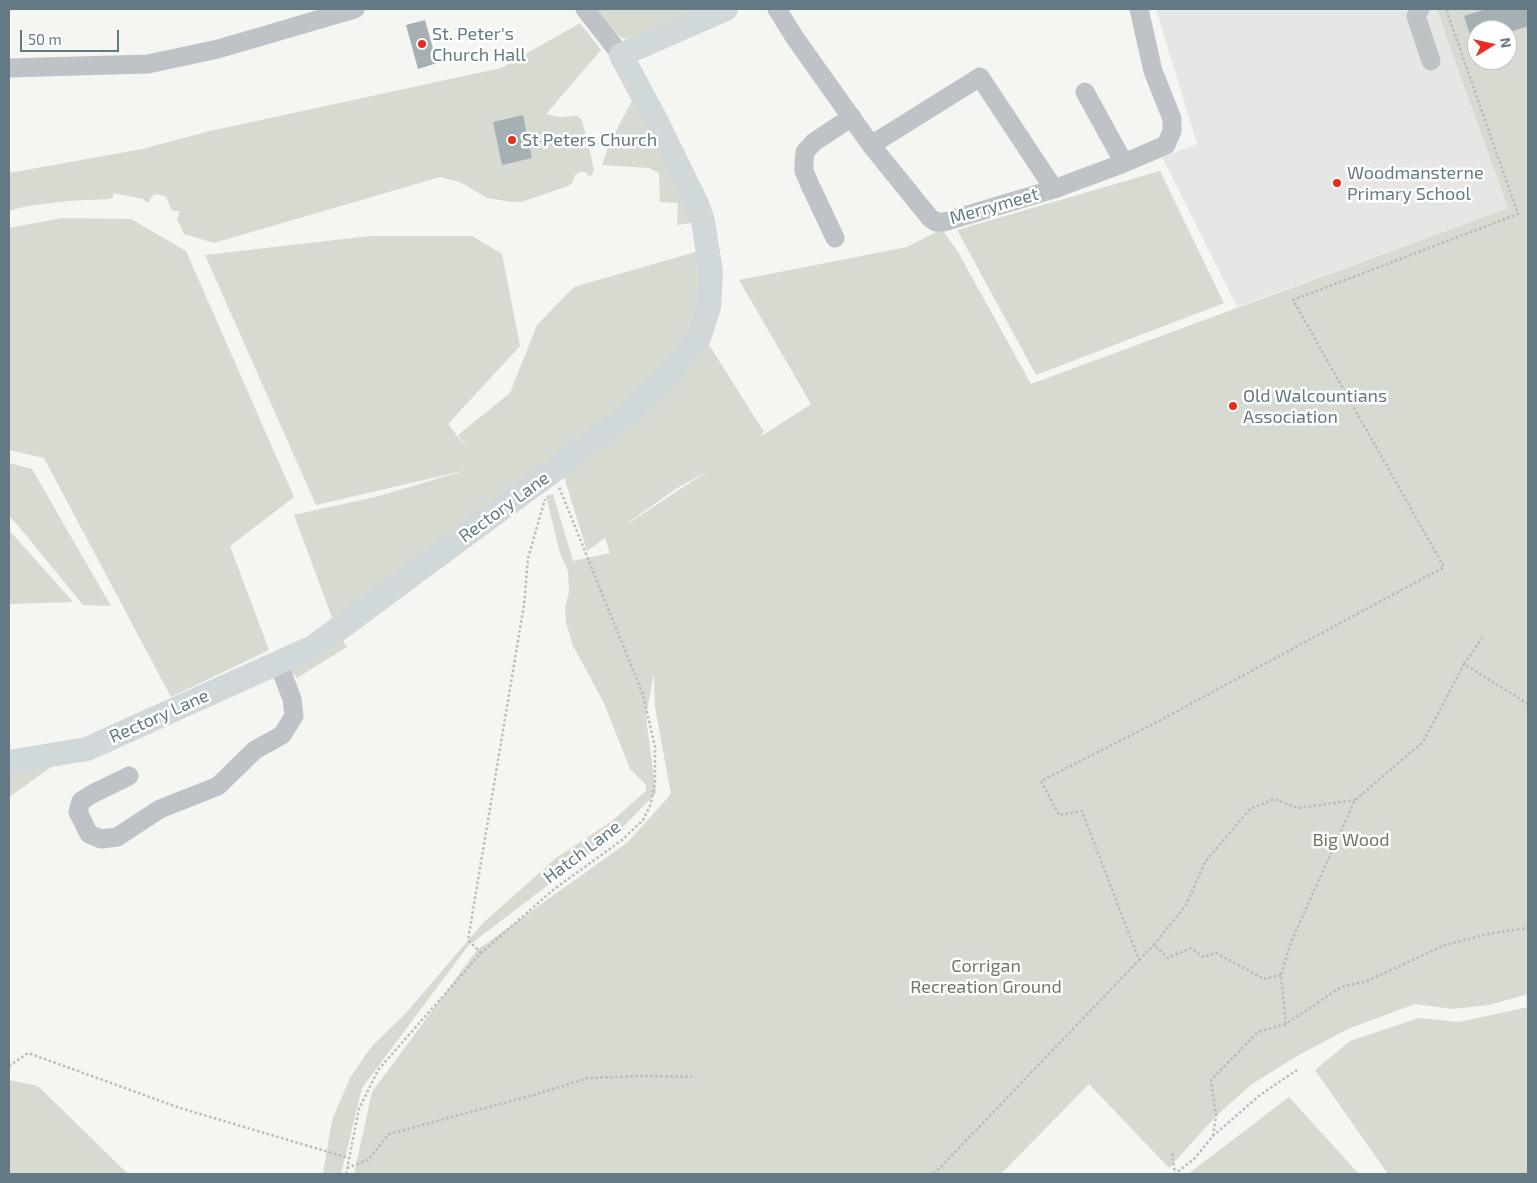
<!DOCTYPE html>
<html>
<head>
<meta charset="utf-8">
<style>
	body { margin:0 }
	#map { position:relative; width:1537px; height:1183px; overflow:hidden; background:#f5f5f1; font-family:"Exo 2",sans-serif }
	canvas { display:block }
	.frame { position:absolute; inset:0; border:10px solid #637a84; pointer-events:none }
	.north { position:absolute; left:1467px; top:20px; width:50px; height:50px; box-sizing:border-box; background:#fff; border:1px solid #c1cace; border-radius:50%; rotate:81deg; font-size:14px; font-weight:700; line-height:20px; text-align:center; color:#637a84 }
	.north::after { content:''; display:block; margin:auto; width:18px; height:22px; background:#e92c1d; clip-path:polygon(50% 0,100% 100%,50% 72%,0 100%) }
	.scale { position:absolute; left:20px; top:30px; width:99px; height:22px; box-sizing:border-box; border:2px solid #637a84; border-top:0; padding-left:6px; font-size:15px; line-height:18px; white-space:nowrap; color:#637a84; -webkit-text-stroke:4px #fff; paint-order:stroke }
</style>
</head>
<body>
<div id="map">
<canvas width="1537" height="1183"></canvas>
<div class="frame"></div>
<div class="north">N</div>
<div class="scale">50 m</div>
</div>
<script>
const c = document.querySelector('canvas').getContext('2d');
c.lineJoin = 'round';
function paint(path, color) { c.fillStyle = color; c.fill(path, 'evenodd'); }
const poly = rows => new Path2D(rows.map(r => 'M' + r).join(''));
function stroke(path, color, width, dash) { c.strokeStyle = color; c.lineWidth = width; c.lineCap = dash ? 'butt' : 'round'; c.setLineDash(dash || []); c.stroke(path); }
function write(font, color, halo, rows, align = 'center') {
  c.font = font + ' "Exo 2",sans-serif'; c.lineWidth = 5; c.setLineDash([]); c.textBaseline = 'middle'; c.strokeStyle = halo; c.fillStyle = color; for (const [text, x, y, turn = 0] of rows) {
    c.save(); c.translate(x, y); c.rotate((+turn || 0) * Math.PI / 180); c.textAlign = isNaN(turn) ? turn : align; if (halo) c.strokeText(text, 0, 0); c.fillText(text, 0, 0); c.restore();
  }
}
paint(poly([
	[1156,9,1437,9,1453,56,1508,208,1237,307,1162,157,1197,144]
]), '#e6e6e5');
paint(poly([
	[597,9,705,9,632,39,624,39,618,35],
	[1437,9,1528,9,1528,994,1489,1005,1453,1009,1415,1004,1350,1028,1299,1055,1252,1084,1216,1116,1169,1168,1089,1084,1001,1174,354,1174,372,1092,477,950,628,842,671,794,655,707,654,673,646,717,656,793,619,831,468,946,362,1088,341,1174,323,1174,332,1120,350,1078,371,1047,406,1013,483,923,556,858,612,821,646,791,646,785,630,769,604,703,573,646,566,622,565,607,569,592,568,571,560,553,546,496,553,494,573,561,610,553,605,538,587,551,564,477,343,641,347,647,297,678,286,666,339,636,294,515,379,496,467,470,316,505,205,255,370,236,472,236,502,254,520,346,448,424,470,452,458,435,510,393,537,325,574,287,702,250,706,340,764,432,760,437,811,404,739,280,907,247,942,229,958,252,1031,384,1508,208,1453,56],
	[1477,30,1507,30,1507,60,1477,60],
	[709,470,629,523,628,523,674,490],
	[580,23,601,50,546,114,558,117,577,116,582,120,594,169,592,175,589,176,585,172,580,172,575,175,572,183,568,186,521,202,512,202,487,198,460,182,440,177,214,243,184,234,177,219,180,211,174,211,171,209,166,197,157,194,152,196,148,203,143,199,113,193,113,197,110,199,67,201,27,206,9,211,9,173,142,149,210,131,501,68],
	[633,99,697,222,677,225,678,203,660,202,659,173,649,168,602,165,609,144],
	[1160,171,1224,303,1036,375,957,230],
	[62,218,131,219,186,251,294,497,230,546,269,650,171,697,44,458,9,450,9,228],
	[9,463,32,469,111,606,83,605,16,523,9,516],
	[9,530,73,602,9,604],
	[63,759,9,797,9,769],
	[1528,1007,1528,1174,1388,1174,1315,1070,1350,1041,1419,1018,1459,1022],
	[9,1080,34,1085,40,1088,128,1174,9,1174],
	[1289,1097,1359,1174,1188,1174]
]), '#d6dad0');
paint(poly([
	[1487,9,1528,9,1528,26,1507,33,1507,30,1477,30,1477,42,1473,44,1464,16],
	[425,20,437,63,418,69,406,25],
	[523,115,532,158,502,165,493,122]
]), '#a5b0b4');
stroke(poly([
	[1464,664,1482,638],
	[1528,704,1464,664,1423,742,1355,800,1291,942,1281,975,1286,1024,1341,987,1367,981,1445,945,1492,933,1528,928],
	[481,953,468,940,524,605,528,558,545,499],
	[1139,960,1154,945],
	[1281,975,1264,979,1216,953,1203,957,1191,948,1168,958,1154,945,1186,905,1205,862,1250,809,1274,799,1298,808,1355,800],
	[9,1066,28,1053,180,1108,349,1158],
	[1213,1136,1216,1116,1211,1080,1258,1032,1286,1024],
	[1172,1153,1175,1174,1195,1158,1213,1136,1260,1095,1297,1070],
	[347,1168,368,1160,389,1134,537,1094,588,1078,641,1076,692,1077],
	[346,1174,359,1109,378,1070,481,953,553,890,622,840,643,820,650,806,655,783,655,747,643,695,559,487],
	[934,1174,1139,960,1082,811,1059,815,1041,781,1157,722,1444,567,1293,300,1518,214,1446,9]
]), '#b7bcbd', 2.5, [2.5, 2.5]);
stroke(poly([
	[585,9,621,55],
	[777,9,795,38,871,145,930,218,936,222,944,222,1054,189,1124,163,1166,145,1172,131,1172,119,1153,71,1139,9],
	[1420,9,1416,16,1431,61],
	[9,68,148,64,218,49,355,9],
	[1085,92,1124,163],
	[871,145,980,77,1054,189],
	[835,238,810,185,804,171,804,161,805,152,814,142,852,117],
	[129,776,94,793,81,801,78,812,89,834,101,839,117,837,160,809,218,786,255,750,282,735,294,716,292,699,278,662]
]), '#bdc3c6', 19);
stroke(poly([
	[9,762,87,749,313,647,553,471,622,419,668,376,699,338,709,307,711,272,703,221,697,204,656,120,621,55,726,9]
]), '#d1d8da', 24);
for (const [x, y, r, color] of [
	[422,44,5,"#e92c1d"],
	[512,140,5,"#e92c1d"],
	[1337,183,5,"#e92c1d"],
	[1233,406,5,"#e92c1d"]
]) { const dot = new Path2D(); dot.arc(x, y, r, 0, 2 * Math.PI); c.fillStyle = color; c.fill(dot); stroke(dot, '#fff', 2); }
write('18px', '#637a84', '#fff', [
	["St. Peter's",432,34],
	["Church Hall",432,55],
	["St Peters Church",522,140],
	["Woodmansterne",1347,173],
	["Primary School",1347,194],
	["Old Walcountians",1243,396],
	["Association",1243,417]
], 'left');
write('18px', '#637a84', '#fff', [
	["Merrymeet",994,206,-16],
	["Rectory Lane",504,507,-36],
	["Rectory Lane",159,716,-24],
	["Hatch Lane",582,852,-37]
]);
write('18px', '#6b7a62', '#fff', [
	["Big Wood",1351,840],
	["Corrigan",986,966],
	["Recreation Ground",986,987]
]);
</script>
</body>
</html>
